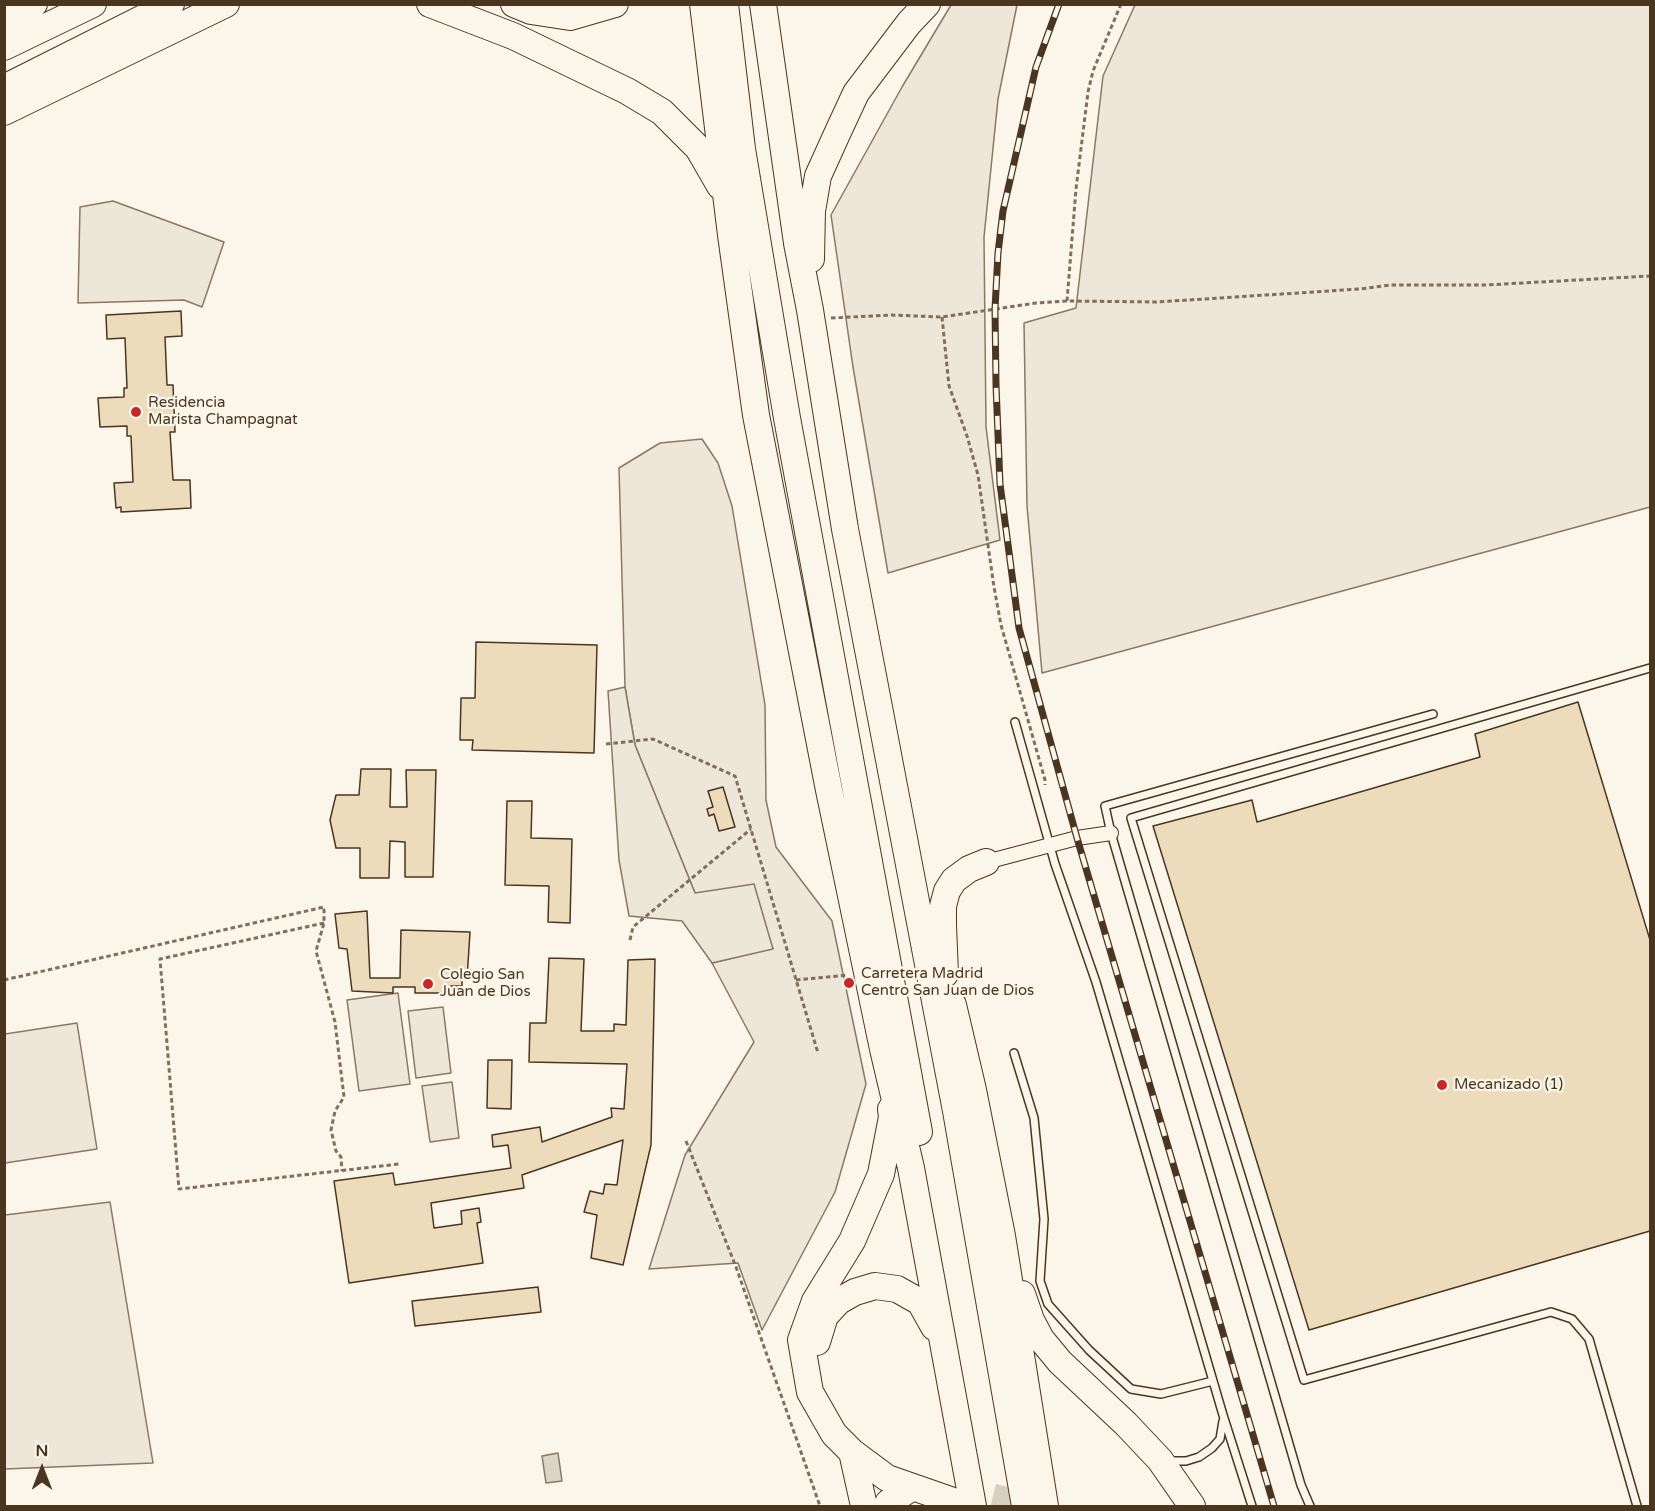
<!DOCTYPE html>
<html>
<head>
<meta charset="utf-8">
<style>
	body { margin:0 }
	#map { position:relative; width:1655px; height:1511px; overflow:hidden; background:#fbf6e9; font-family:"Varela Round",sans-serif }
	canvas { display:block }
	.frame { position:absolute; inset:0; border:6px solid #4a3520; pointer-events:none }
	.north { position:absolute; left:12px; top:1439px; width:60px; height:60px; -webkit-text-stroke:4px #fbf6e9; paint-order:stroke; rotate:0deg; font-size:16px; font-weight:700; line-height:24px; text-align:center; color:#4a3520 }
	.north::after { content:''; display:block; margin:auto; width:21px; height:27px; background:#4a3520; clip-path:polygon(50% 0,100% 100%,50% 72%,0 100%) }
</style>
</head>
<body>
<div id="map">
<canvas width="1655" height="1511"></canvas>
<div class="frame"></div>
<div class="north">N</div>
</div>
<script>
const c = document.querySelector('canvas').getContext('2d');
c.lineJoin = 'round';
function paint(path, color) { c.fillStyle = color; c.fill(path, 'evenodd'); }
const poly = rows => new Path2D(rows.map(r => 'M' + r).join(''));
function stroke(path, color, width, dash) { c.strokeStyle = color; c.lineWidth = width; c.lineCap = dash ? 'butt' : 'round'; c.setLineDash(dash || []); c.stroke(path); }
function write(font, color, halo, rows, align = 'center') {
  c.font = font + ' "Varela Round",sans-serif'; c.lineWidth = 4.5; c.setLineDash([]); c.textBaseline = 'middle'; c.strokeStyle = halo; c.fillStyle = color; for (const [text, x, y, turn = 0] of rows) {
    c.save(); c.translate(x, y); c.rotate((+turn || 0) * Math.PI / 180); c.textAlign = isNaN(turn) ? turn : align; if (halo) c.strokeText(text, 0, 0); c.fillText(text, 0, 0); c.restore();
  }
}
const green = poly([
	[951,5,1017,5,998,99,984,237,986,427,1000,540,888,573,853,367,831,215,902,87,951,5],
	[1135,5,1650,5,1650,507,1042,673,1027,506,1024,323,1076,308,1103,76,1135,5],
	[702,439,718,463,732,506,765,705,766,800,776,847,832,921,866,1084,835,1192,762,1330,738,1263,649,1269,685,1155,754,1042,712,963,773,948,695,893,635,745,625,687,619,468,660,443,702,439],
	[398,993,410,1084,359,1091,347,1000,398,993],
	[443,1007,451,1073,416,1078,408,1011,443,1007],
	[77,1023,97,1149,5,1163,5,1034,77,1023],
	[452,1082,459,1138,430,1142,422,1086,452,1082],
	[110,1202,153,1463,5,1469,5,1215,110,1202]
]);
paint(green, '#ede6d9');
stroke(green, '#887966', 1.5);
const parking = poly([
	[113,201,224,242,202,307,184,300,78,303,80,207,113,201],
	[625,687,635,745,695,893,754,884,773,949,712,963,682,921,629,916,619,860,608,691,625,687]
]);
paint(parking, '#ede7d9');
stroke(parking, '#887966', 1.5);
const water = poly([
	[558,1453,562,1481,546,1483,542,1456,558,1453]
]);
paint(water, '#dcd4c6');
stroke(water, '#887966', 1.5);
const building = poly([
	[181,311,182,336,165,337,167,385,173,385,175,432,170,432,173,480,190,480,191,508,121,512,121,507,116,508,114,483,133,482,131,436,127,436,127,426,100,427,98,398,124,397,124,388,127,388,125,338,107,339,106,315,181,311],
	[476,642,597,645,594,753,472,750,473,740,460,740,461,698,475,698,476,642],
	[1578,702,1650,940,1650,1231,1309,1330,1153,826,1252,800,1257,822,1480,757,1475,734,1578,702],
	[361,769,391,769,390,807,407,807,406,770,436,770,433,877,405,877,405,842,390,841,389,878,360,878,360,848,336,848,330,820,336,795,359,795,361,769],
	[723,787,735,827,719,831,714,814,709,816,707,809,713,807,708,791,723,787],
	[507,801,532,801,531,838,572,839,570,923,548,922,549,886,505,885,507,801],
	[367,911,370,978,400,978,401,930,470,932,467,979,462,979,462,986,451,986,451,993,415,993,415,987,393,987,393,993,352,991,347,949,339,948,335,914,367,911],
	[549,958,584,959,581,1031,614,1031,614,1024,626,1025,628,960,655,959,651,1145,623,1265,591,1258,597,1215,584,1212,590,1191,603,1194,605,1184,617,1185,623,1140,522,1175,524,1188,431,1203,434,1228,462,1224,461,1211,479,1208,481,1222,477,1223,483,1263,349,1283,334,1181,393,1173,395,1185,511,1168,508,1145,493,1147,492,1135,540,1127,542,1142,612,1117,611,1108,624,1109,627,1064,529,1062,530,1023,546,1023,549,958],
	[488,1060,512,1060,511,1109,487,1108,488,1060],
	[538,1287,541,1312,415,1326,412,1301,538,1287]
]);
paint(building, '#ecdcbc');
stroke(building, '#4a3520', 1.5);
stroke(poly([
	[955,1487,1030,1506]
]), '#d8cfc1', 26, [26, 13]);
const service = poly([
	[1015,722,1055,864,1096,982,1223,1415,1252,1506],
	[1014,1053,1034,1118,1044,1219,1040,1281,1048,1304,1089,1350,1131,1389,1161,1394,1213,1381],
	[1168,1461,1186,1461,1199,1457,1212,1448,1220,1439,1223,1421],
	[1310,1506,1301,1485,1111,833,1105,806,1433,714],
	[1637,1506,1589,1339,1572,1319,1551,1312,1304,1380,1131,818,1650,668]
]);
const minor = poly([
	[986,862,1077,838,1111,833]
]);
const motorway = poly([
	[430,4,513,36,627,91,662,112,698,148,720,186],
	[514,4,531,11,570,17,615,4],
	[703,4,731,235,756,415,829,790,883,1049,911,1168,973,1506],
	[725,4,742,149,787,418,919,1132],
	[763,4,797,243,810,310,845,529,956,1111,1025,1506],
	[4,19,34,4],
	[4,47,93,4],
	[4,88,171,4],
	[4,112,226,4],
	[811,259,812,211,818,176,837,134,856,93,909,23,927,4],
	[945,974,943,925,943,906,947,891,954,880,969,869,986,862],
	[953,1005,973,1090,1002,1236,1045,1506],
	[891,1109,892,1117,881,1174,852,1241,815,1301,801,1340,810,1392,834,1434,852,1452,887,1478,956,1502],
	[1022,1294,1031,1320,1041,1339,1060,1362,1126,1424,1160,1460,1192,1506],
	[817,1342,825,1316,839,1301,855,1292,875,1286,897,1289,920,1302,934,1327],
	[852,1452,864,1506],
	[887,1506,888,1503,911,1488]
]);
stroke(service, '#4a3520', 10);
stroke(minor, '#4a3520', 16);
stroke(motorway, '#4a3520', 28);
stroke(poly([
	[1067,301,1076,189,1088,92,1093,71,1121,4],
	[942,317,949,386,967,436,978,475,994,587,1001,625,1045,780,1045,785],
	[831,318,891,315,942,317,1036,303,1067,301,1157,302,1360,289,1390,285,1486,285,1650,276],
	[606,744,653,739,735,776,818,1053],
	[324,923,160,959,179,1189,399,1164],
	[630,940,633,927,751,829],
	[4,980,324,907,324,923,316,951,335,1022,344,1097,335,1111,331,1130,336,1151,341,1157,342,1171],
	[796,980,848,975],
	[686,1141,736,1267,820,1506]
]), '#7f6f5c', 3, [4.5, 3]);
stroke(service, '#fbf6e9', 7);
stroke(minor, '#fbf6e9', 14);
stroke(motorway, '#fbf6e9', 26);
const rail = poly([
	[1059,4,1036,67,1003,211,998,253,995,309,996,385,1000,484,1019,628,1077,838,1274,1506]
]);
stroke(rail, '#4a3520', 7);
stroke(rail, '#fbf6e9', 4.5, [14]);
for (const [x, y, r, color] of [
	[136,412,6,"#c62828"],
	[849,983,6,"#c62828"],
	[428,984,6,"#c62828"],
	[1442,1085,6,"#c62828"]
]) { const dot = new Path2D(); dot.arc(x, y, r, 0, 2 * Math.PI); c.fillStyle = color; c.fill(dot); stroke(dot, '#fbf6e9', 2); }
write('15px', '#4a3520', '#fbf6e9', [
	["Residencia",148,403],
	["Marista Champagnat",148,420],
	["Carretera Madrid",861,974],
	["Centro San Juan de Dios",861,991],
	["Colegio San",440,975],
	["Juan de Dios",440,992],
	["Mecanizado (1)",1454,1085]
], 'left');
</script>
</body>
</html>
